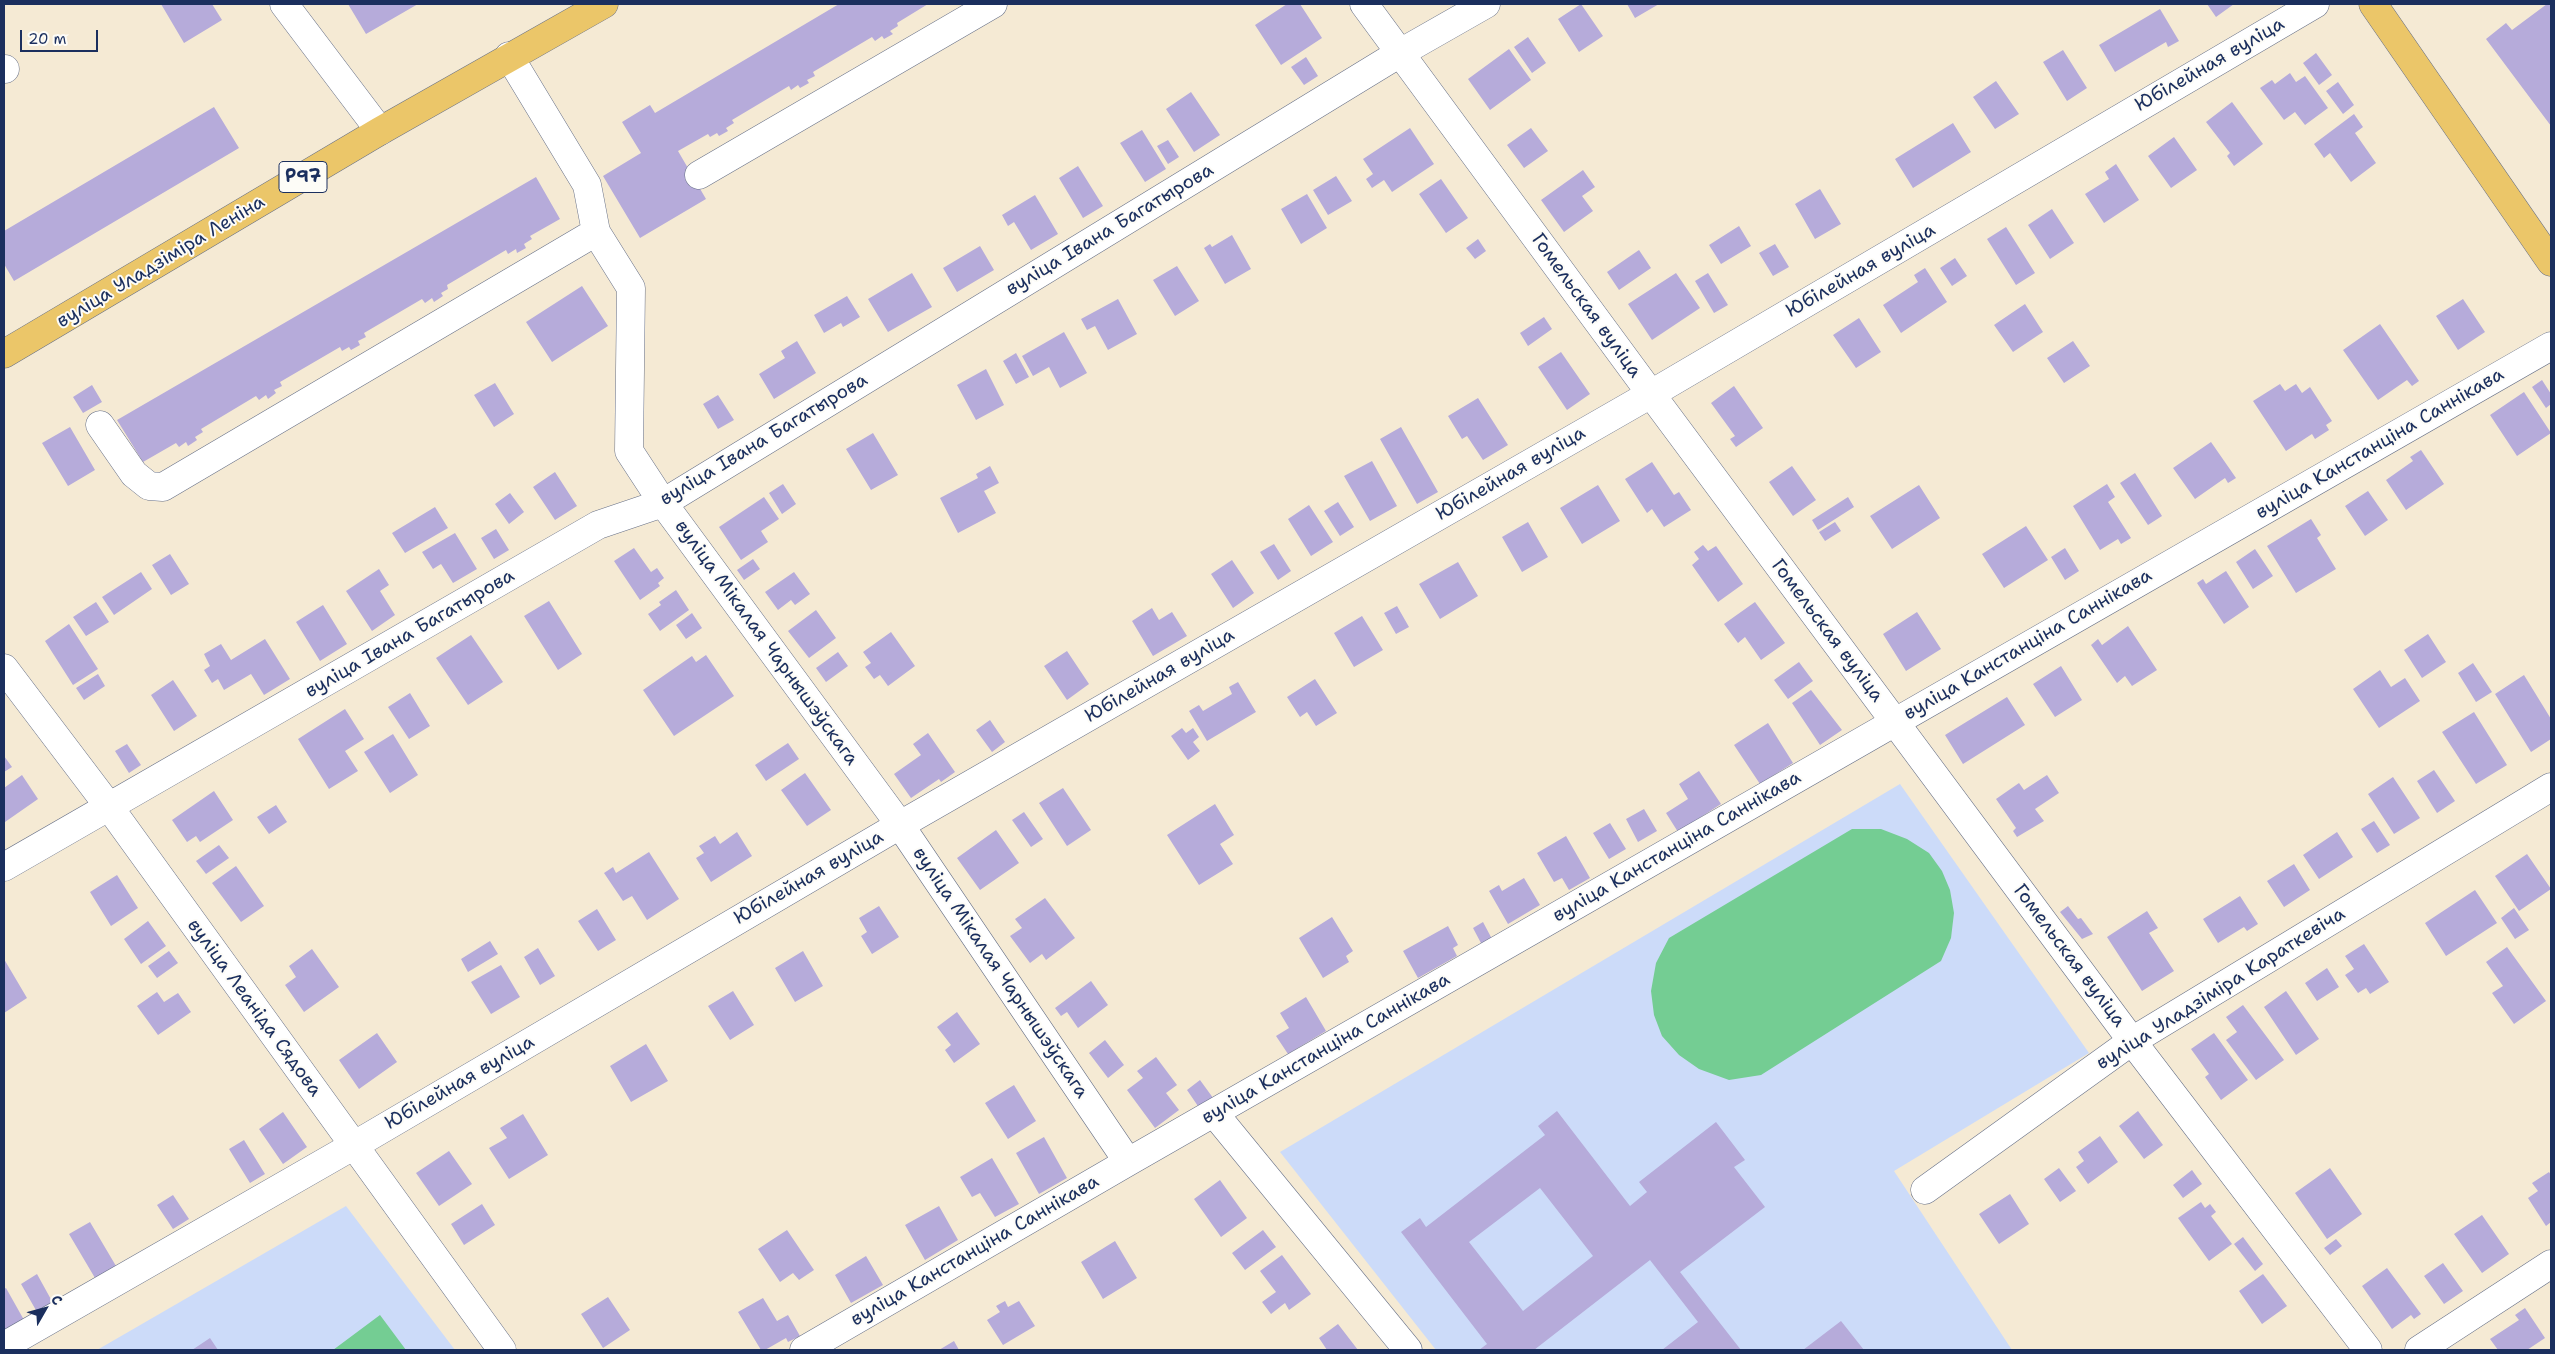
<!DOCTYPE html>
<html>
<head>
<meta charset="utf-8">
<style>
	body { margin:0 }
	#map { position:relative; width:2555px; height:1354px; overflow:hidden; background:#f5ead4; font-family:"Shantell Sans",sans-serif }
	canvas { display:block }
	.frame { position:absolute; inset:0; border:5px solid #1b2f5e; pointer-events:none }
	.north { position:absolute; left:20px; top:1284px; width:50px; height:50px; -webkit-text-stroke:4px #fdfcf7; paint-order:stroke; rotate:52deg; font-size:14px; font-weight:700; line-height:20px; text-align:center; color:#1b2f5e }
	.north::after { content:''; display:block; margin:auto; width:18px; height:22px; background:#1b2f5e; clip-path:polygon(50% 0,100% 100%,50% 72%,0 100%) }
	.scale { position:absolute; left:20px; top:30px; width:78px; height:22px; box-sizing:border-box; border:2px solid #1b2f5e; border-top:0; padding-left:6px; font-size:15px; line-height:18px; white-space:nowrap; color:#1b2f5e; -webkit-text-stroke:4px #fdfcf7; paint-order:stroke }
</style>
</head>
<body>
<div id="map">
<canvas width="2555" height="1354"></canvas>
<div class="frame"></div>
<div class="north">С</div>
<div class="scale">20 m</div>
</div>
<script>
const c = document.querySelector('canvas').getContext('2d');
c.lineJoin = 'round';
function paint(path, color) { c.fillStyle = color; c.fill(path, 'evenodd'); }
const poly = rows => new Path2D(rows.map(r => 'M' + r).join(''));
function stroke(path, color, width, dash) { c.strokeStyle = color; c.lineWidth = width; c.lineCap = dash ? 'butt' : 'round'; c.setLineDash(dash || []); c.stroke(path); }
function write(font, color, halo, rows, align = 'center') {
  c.font = font + ' "Shantell Sans",sans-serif'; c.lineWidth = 4; c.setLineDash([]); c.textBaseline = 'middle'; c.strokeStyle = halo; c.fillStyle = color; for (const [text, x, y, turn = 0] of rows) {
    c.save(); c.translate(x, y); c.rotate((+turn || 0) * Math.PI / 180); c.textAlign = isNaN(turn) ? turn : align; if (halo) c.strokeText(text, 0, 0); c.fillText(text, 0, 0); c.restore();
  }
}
paint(poly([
	[1900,784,2089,1053,1894,1171,2012,1350,1436,1350,1280,1152],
	[346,1206,455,1350,97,1350]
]), '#ccdbf9');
paint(poly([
	[1852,829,1881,829,1907,839,1929,853,1942,871,1950,890,1954,913,1951,938,1941,961,1761,1075,1729,1080,1699,1069,1679,1055,1662,1036,1654,1015,1651,991,1656,963,1669,938],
	[380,1315,406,1350,333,1350]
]), '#74cd93');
paint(poly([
	[161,4,212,4,222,20,184,43],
	[348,4,418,4,366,34],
	[839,4,928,4,897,23,898,26,890,31,893,34,884,39,882,36,875,41,872,37,813,72,815,76,807,80,809,83,800,88,798,85,791,90,789,86,732,120,734,123,726,128,728,131,719,136,717,133,710,137,708,134,678,151,706,199,640,238,603,176,641,153,622,122,650,105,655,113],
	[1287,4,1300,4,1322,38,1281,65,1255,25],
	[1581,4,1603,36,1579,52,1558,19],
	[1627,4,1659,4,1635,18],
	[2207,4,2234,4,2216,17],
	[2547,4,2551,4,2551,126,2486,39,2506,23,2512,30],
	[2160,9,2179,41,2168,47,2166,42,2115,72,2099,45],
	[1528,37,1546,63,1532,73,1514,47],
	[1509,49,1531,80,1490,110,1468,79],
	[2063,50,2087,88,2067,101,2043,62],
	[2316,53,2332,75,2319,85,2303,63],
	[1306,57,1318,76,1304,85,1291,67],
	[2290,73,2296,82,2305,76,2328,108,2305,125,2295,112,2284,120,2260,88,2272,80,2275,84],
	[1996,81,2019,114,1995,129,1973,97],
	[2338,82,2354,105,2343,114,2326,91],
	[1191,92,1220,135,1194,152,1166,109],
	[2232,102,2263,144,2234,166,2227,156,2230,153,2206,122],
	[214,107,239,148,14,281,4,264,4,231],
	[2354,114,2363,127,2355,133,2376,163,2351,182,2330,153,2324,158,2314,144],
	[1953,123,1971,152,1913,188,1895,159],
	[1410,128,1434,164,1392,192,1384,180,1372,188,1366,179,1373,174,1363,159],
	[1531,128,1548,151,1524,168,1507,145],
	[1142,130,1166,169,1145,182,1120,143],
	[2174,137,2197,170,2171,188,2148,156],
	[1168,140,1179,157,1168,164,1157,146],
	[2116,164,2139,200,2104,223,2085,194,2109,179,2105,172],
	[1078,166,1103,206,1083,218,1059,178],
	[1583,170,1595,187,1582,196,1593,211,1564,232,1541,200],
	[1336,176,1352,201,1328,215,1313,190],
	[536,177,560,219,530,236,532,239,524,244,526,248,517,253,516,249,508,254,506,250,447,285,448,289,441,293,443,296,434,302,432,298,425,303,422,299,364,333,366,337,358,341,360,345,351,350,349,347,342,351,340,347,280,382,282,386,274,390,276,393,268,399,266,395,259,400,256,396,201,429,203,432,195,437,197,440,188,446,186,442,179,447,176,443,143,462,117,420],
	[1441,179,1468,218,1446,233,1419,194],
	[1820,189,1841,224,1815,239,1795,204],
	[1307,194,1327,228,1301,244,1281,209],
	[1035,195,1058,234,1031,250,1014,222,1008,226,1002,215],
	[2052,209,2074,243,2050,259,2028,225],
	[1739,226,1751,246,1721,264,1709,245],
	[2006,227,2035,273,2016,285,1987,239],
	[1232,235,1251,269,1225,284,1204,248,1210,244,1212,247],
	[1478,239,1486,251,1475,259,1466,248],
	[1775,244,1789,267,1773,276,1759,253],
	[980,246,994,270,957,292,943,268],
	[1639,250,1651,268,1619,290,1607,272],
	[1955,258,1967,276,1952,286,1940,268],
	[1177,266,1199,301,1175,316,1153,280],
	[1925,268,1947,302,1901,333,1883,305,1918,282,1914,275],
	[912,273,932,307,888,332,868,299],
	[1676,273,1700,308,1652,340,1628,304],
	[1708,273,1728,305,1714,313,1695,281],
	[582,286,608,326,552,362,526,322],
	[847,296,860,317,843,327,841,323,824,333,814,315],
	[1118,299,1137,334,1108,350,1095,326,1087,330,1081,319],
	[2463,299,2485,332,2458,350,2436,316],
	[2025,304,2043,332,2013,352,1994,325],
	[1544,317,1552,329,1528,346,1520,333],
	[1859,318,1881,352,1856,368,1833,335],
	[2380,324,2419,381,2412,386,2407,380,2378,400,2343,350],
	[1064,332,1087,373,1060,388,1049,367,1033,376,1022,356],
	[797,341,816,373,774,399,759,374,785,358,781,351],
	[2073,341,2090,366,2064,383,2047,358],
	[1561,352,1590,394,1567,410,1538,367],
	[1016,353,1029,377,1016,384,1003,361],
	[986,369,1004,405,976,420,957,385],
	[2542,380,2551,394,2551,404,2546,408,2532,387],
	[495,383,514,414,494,427,474,395],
	[2280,384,2285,391,2296,384,2302,393,2310,387,2332,421,2326,425,2329,430,2315,439,2312,434,2286,451,2253,401],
	[92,385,102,402,83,413,73,397],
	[1734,386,1763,428,1736,447,1730,439,1735,436,1711,403],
	[2524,392,2551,433,2517,456,2490,415],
	[718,395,734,420,718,429,703,404],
	[1478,398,1508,445,1483,460,1467,436,1462,439,1448,416],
	[70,427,95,470,68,486,42,443],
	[1401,427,1438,492,1417,504,1380,439],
	[873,433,898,475,871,490,846,449],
	[2211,442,2236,478,2228,483,2225,478,2195,499,2173,468],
	[2421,450,2444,484,2406,510,2386,480,2413,461,2410,457],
	[1372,461,1397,506,1370,521,1344,476],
	[1652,462,1674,495,1679,492,1691,510,1664,527,1652,509,1647,513,1625,479],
	[990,466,999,483,984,491,996,513,958,533,940,498,978,478,976,474],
	[1792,466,1816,500,1793,516,1769,482],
	[555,472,577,506,555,520,533,487],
	[2135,473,2162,516,2148,525,2120,483],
	[783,484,796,504,782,514,769,493],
	[2107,484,2115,497,2108,502,2131,538,2121,544,2118,539,2100,550,2073,506],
	[1598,485,1620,521,1582,544,1560,508],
	[1919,485,1940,518,1892,549,1870,516],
	[2368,491,2388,520,2365,536,2345,506],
	[510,493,524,512,509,524,495,504],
	[764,497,779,519,761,531,768,542,741,560,719,527],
	[1848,497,1854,507,1818,530,1812,520],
	[1338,502,1354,527,1340,536,1324,511],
	[1309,505,1333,542,1311,556,1288,519],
	[435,507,448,528,405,553,392,533],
	[2311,519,2321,535,2317,538,2336,569,2296,593,2267,546],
	[1528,522,1548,557,1522,572,1502,537],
	[1835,522,1841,531,1825,541,1819,532],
	[2026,526,2048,560,2004,588,1982,554],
	[496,529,509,550,494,559,481,538],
	[455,533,477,569,453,583,441,564,433,569,422,552],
	[1274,544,1291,571,1278,580,1260,552],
	[1703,545,1708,551,1716,546,1743,584,1718,602,1692,565,1699,559,1694,552],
	[634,548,651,572,657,568,664,578,658,583,660,586,640,600,614,561],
	[2065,548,2079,571,2065,580,2051,557],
	[2255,549,2273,576,2253,589,2236,562],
	[170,554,189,584,171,595,152,565],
	[753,559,760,569,744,580,737,570],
	[1232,560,1254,593,1233,608,1211,574],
	[1458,562,1478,596,1440,619,1419,584],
	[379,569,389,585,380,591,395,615,372,631,346,591],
	[2226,571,2249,607,2224,624,2197,583,2203,579,2206,584],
	[141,572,152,589,114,615,102,597],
	[794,572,810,594,795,605,791,600,778,610,765,592],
	[676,590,689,610,660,631,648,614,661,605,659,602],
	[549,601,582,654,558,670,524,616],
	[96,602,109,622,86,636,73,617],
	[1755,602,1785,643,1761,660,1745,637,1738,643,1724,624],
	[323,605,347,644,320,661,296,622],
	[1397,606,1409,627,1396,634,1384,613],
	[1152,608,1159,620,1172,612,1187,636,1153,656,1132,621],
	[816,610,836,638,809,658,788,631],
	[1917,612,1941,649,1906,671,1883,634],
	[692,613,702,628,686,639,676,625],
	[1362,616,1383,650,1354,667,1334,633],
	[69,624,98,669,73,685,45,641],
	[2128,626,2157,670,2132,686,2125,676,2117,683,2091,645,2098,639,2102,645],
	[891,632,915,666,888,686,880,675,874,679,865,667,871,663,863,652],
	[2428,634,2446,662,2422,678,2404,650],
	[471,635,503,682,468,705,436,658],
	[265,639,290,679,264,695,251,674,224,690,218,679,212,683,204,670,210,666,204,654,221,644,231,660],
	[1067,651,1089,684,1067,700,1044,666],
	[838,652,848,666,826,682,816,668],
	[706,655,734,696,674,736,643,690,692,656,696,662],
	[1799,662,1813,681,1788,699,1774,680],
	[2473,663,2492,692,2476,702,2458,673],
	[2061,666,2082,700,2055,717,2033,684],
	[2380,670,2391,687,2405,678,2420,701,2379,728,2353,689],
	[98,674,105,686,84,700,76,688],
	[2524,675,2551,719,2551,739,2531,752,2495,694],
	[1315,679,1337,713,1316,726,1307,712,1300,717,1287,697],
	[173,680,197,716,174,731,151,695],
	[1238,682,1256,712,1207,741,1189,711,1199,705,1203,711,1232,694,1229,687],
	[1811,690,1842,730,1820,745,1792,703],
	[410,693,430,726,409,739,388,707],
	[2007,697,2025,725,1963,764,1945,735],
	[345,709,364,739,345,751,358,771,329,789,298,739],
	[2474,712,2507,765,2476,784,2442,732],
	[990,720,1005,742,992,752,976,730],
	[1768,723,1793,763,1760,784,1734,745],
	[1182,728,1186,733,1193,728,1199,737,1193,742,1200,751,1188,760,1171,736],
	[928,733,955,772,941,782,939,779,911,798,894,774,921,755,913,744],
	[393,734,418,775,390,793,364,752],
	[788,743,799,759,766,781,755,765],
	[127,744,141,765,129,773,115,751],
	[4,756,12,767,4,772],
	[2434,770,2455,801,2437,813,2417,781],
	[1699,771,1721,804,1678,832,1666,813,1688,799,1679,784],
	[805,773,831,810,807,826,781,790],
	[22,775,38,799,5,822,4,788],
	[2047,775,2059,793,2035,809,2044,821,2017,837,2013,831,2016,828,1996,799,2019,783,2024,790],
	[2393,777,2420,818,2394,834,2368,794],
	[1063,788,1091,830,1067,846,1039,803],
	[214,791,233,820,200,842,196,836,187,842,172,820],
	[1215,804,1234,835,1220,844,1233,864,1199,885,1167,835],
	[276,805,287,822,269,834,257,817],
	[1644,809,1657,831,1638,842,1626,819],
	[1024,812,1043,839,1031,847,1012,820],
	[2374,821,2390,845,2377,853,2361,829],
	[1610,823,1626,849,1609,859,1593,833],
	[996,830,1019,863,980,890,957,858],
	[737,832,752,856,711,882,696,858,704,853,699,846,715,836,720,844],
	[2337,832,2353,857,2319,879,2303,855],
	[1566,836,1590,878,1569,890,1562,878,1554,882,1537,853],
	[219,845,229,858,206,874,196,861],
	[649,852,679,899,647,920,632,896,623,901,604,873,613,867,616,873],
	[2527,854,2551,889,2519,911,2495,876],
	[2294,864,2310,890,2284,907,2267,881],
	[236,866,264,906,241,922,212,883],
	[117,875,138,908,111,926,90,892],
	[1524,878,1540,905,1508,924,1489,891,1499,885,1502,891],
	[2475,890,2497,923,2446,956,2425,923],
	[2240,896,2258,924,2247,931,2244,927,2218,943,2203,919],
	[1045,898,1075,938,1046,960,1042,954,1030,963,1010,936,1022,928,1015,919],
	[879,906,899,937,872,954,861,936,867,932,859,918],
	[2068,906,2078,919,2081,918,2093,934,2082,939,2060,912],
	[2514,908,2529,930,2515,939,2501,918],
	[597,909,616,940,598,951,578,921],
	[2147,911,2158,928,2149,933,2174,971,2142,991,2107,937],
	[1332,917,1353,951,1346,956,1349,962,1323,978,1299,938],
	[148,921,166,946,141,964,124,939],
	[1483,922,1492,939,1482,945,1473,928],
	[1448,926,1458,945,1453,948,1457,956,1418,978,1403,951],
	[490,941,498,954,468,972,461,959],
	[2364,944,2389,982,2370,994,2366,988,2358,993,2345,975,2354,969,2345,956],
	[2507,947,2546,1001,2514,1024,2492,993,2503,986,2486,962],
	[538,948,555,976,540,985,524,957],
	[312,949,339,987,304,1012,285,985,296,977,289,966],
	[169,951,178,963,157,978,148,966],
	[803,951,823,986,795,1002,775,968],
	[4,959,27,998,4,1013],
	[501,965,520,997,491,1014,471,982],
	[2327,968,2339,987,2317,1001,2305,983],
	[1091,981,1108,1005,1078,1028,1067,1012,1061,1016,1055,1008],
	[733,991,754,1025,730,1040,708,1006],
	[2286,991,2319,1039,2296,1055,2264,1007],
	[157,992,164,1002,178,993,191,1012,158,1035,137,1006],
	[1306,997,1326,1031,1288,1054,1276,1036,1289,1028,1280,1013],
	[2243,1005,2284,1060,2256,1080,2226,1040,2237,1032,2226,1017],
	[957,1012,980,1044,954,1063,945,1050,951,1045,937,1027],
	[377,1033,397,1062,359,1089,339,1060],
	[2214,1033,2248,1080,2221,1100,2205,1077,2209,1074,2191,1049],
	[1105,1040,1124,1065,1108,1078,1089,1053],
	[646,1044,668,1081,631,1102,610,1066],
	[1156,1057,1177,1085,1166,1093,1179,1110,1155,1128,1127,1090,1143,1078,1137,1071],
	[1200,1080,1216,1102,1202,1112,1187,1090],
	[1014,1085,1036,1121,1008,1139,985,1103],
	[1557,1111,1630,1206,1647,1192,1639,1182,1716,1122,1745,1160,1734,1167,1765,1207,1680,1272,1741,1350,1662,1350,1698,1322,1650,1260,1534,1350,1479,1350,1487,1344,1401,1232,1420,1218,1426,1227,1545,1135,1538,1126],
	[1540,1188,1593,1256,1523,1311,1469,1242],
	[2138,1111,2163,1145,2144,1159,2119,1126],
	[283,1112,307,1147,283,1164,259,1129],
	[523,1114,548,1155,509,1179,489,1148,507,1138,500,1128],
	[2100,1136,2118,1162,2088,1184,2076,1167,2084,1161,2078,1152],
	[1044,1137,1067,1178,1039,1194,1016,1153],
	[244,1140,265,1174,250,1183,229,1149],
	[449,1151,472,1184,439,1206,416,1173],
	[992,1158,1019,1204,995,1217,980,1193,972,1197,960,1177],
	[2059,1168,2076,1191,2060,1202,2044,1179],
	[2330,1168,2362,1214,2327,1239,2295,1193],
	[2192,1170,2202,1184,2183,1198,2173,1185],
	[2549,1172,2551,1175,2551,1222,2546,1226,2528,1198,2538,1191,2532,1183],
	[1220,1180,1247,1218,1221,1237,1194,1199],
	[2010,1194,2029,1224,1999,1244,1979,1214],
	[173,1195,189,1219,173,1229,157,1205],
	[2201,1202,2205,1208,2210,1204,2216,1212,2211,1216,2232,1244,2209,1261,2178,1218],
	[482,1204,495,1225,464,1245,451,1224],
	[939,1206,958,1240,925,1260,905,1225],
	[2482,1215,2509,1254,2482,1273,2454,1234],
	[90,1222,116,1266,95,1278,69,1234],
	[787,1230,814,1270,799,1280,793,1273,780,1282,758,1249],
	[1263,1230,1276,1247,1245,1270,1232,1253],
	[2243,1237,2263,1264,2255,1271,2234,1244],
	[2336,1239,2342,1246,2330,1255,2324,1248],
	[1115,1241,1137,1278,1103,1299,1081,1262],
	[1282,1255,1311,1294,1289,1310,1285,1303,1271,1314,1262,1302,1276,1292,1260,1271],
	[866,1256,883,1285,851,1303,835,1275],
	[2443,1263,2463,1291,2444,1304,2424,1276],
	[2387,1268,2421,1314,2414,1319,2411,1315,2392,1329,2362,1286],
	[37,1274,53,1303,37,1312,21,1284],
	[2263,1274,2287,1306,2262,1324,2239,1291],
	[6,1288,24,1320,5,1330,4,1289],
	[608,1297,630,1330,603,1348,581,1314],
	[763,1298,777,1321,788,1315,800,1336,788,1342,786,1338,765,1350,761,1350,738,1312],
	[1005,1301,1008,1307,1019,1301,1035,1326,1003,1345,987,1320,1000,1312,996,1306],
	[2525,1308,2545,1338,2527,1350,2498,1350,2490,1339,2519,1320,2515,1315],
	[1841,1321,1864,1350,1803,1350],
	[1338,1324,1358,1350,1327,1350,1319,1338],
	[210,1338,218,1350,192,1350],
	[954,1341,959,1350,939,1350]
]), '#b6abda');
const minor = poly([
	[284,4,380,131],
	[1364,4,1651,394,2132,1041,2368,1350],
	[509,56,587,185,596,232,631,288,629,451,663,503,900,825,1128,1162],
	[4,69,5,69],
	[699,175,993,4],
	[100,425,134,474,149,486,163,487,596,232],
	[4,668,110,808,502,1350],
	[4,867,598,525,663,503,1400,53,1486,4],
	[1214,1113,1408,1350],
	[1925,1190,2132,1041,2551,787],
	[4,1346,353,1146,900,825,1651,394,2315,4],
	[804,1350,1128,1162,2551,346],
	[2419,1350,2551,1264]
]);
const major = poly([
	[2373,4,2551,262],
	[4,354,380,131,604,4]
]);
stroke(minor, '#677087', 29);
stroke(major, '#677087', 29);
stroke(minor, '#fff', 28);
stroke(major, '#ebc669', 28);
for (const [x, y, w] of [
	[303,177,48]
]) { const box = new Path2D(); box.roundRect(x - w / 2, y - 15.5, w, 31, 4); c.fillStyle = '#fdfcf7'; c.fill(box); stroke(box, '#1b2f5e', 1); }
write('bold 18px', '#1b2f5e', null, [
	["Р97",303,177]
]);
write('19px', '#1b2f5e', '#fdfcf7', [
	["Юбілейная вуліца",2210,65,-30],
	["вуліца Івана Багатырова",1110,230,-31],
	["вуліца Уладзіміра Леніна",161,262,-31],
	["Юбілейная вуліца",1861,271,-30],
	["Гомельская вуліца",1586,306,54],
	["вуліца Івана Багатырова",764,440,-31],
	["вуліца Канстанціна Саннікава",2380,444,-30],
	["Юбілейная вуліца",1511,474,-30],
	["Гомельская вуліца",1827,631,53],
	["вуліца Івана Багатырова",410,634,-30],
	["вуліца Мікалая Чарнышэўскага",766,643,54],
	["вуліца Канстанціна Саннікава",2028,645,-30],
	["Юбілейная вуліца",1160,676,-30],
	["вуліца Канстанціна Саннікава",1677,847,-30],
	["Юбілейная вуліца",809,878,-30],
	["Гомельская вуліца",2069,956,53],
	["вуліца Мікалая Чарнышэўскага",1000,973,56],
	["вуліца Уладзіміра Караткевіча",2221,989,-32],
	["вуліца Леаніда Сядова",254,1008,54],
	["вуліца Канстанціна Саннікава",1326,1049,-30],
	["Юбілейная вуліца",460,1083,-30],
	["вуліца Канстанціна Саннікава",975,1251,-30]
]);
</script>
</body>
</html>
